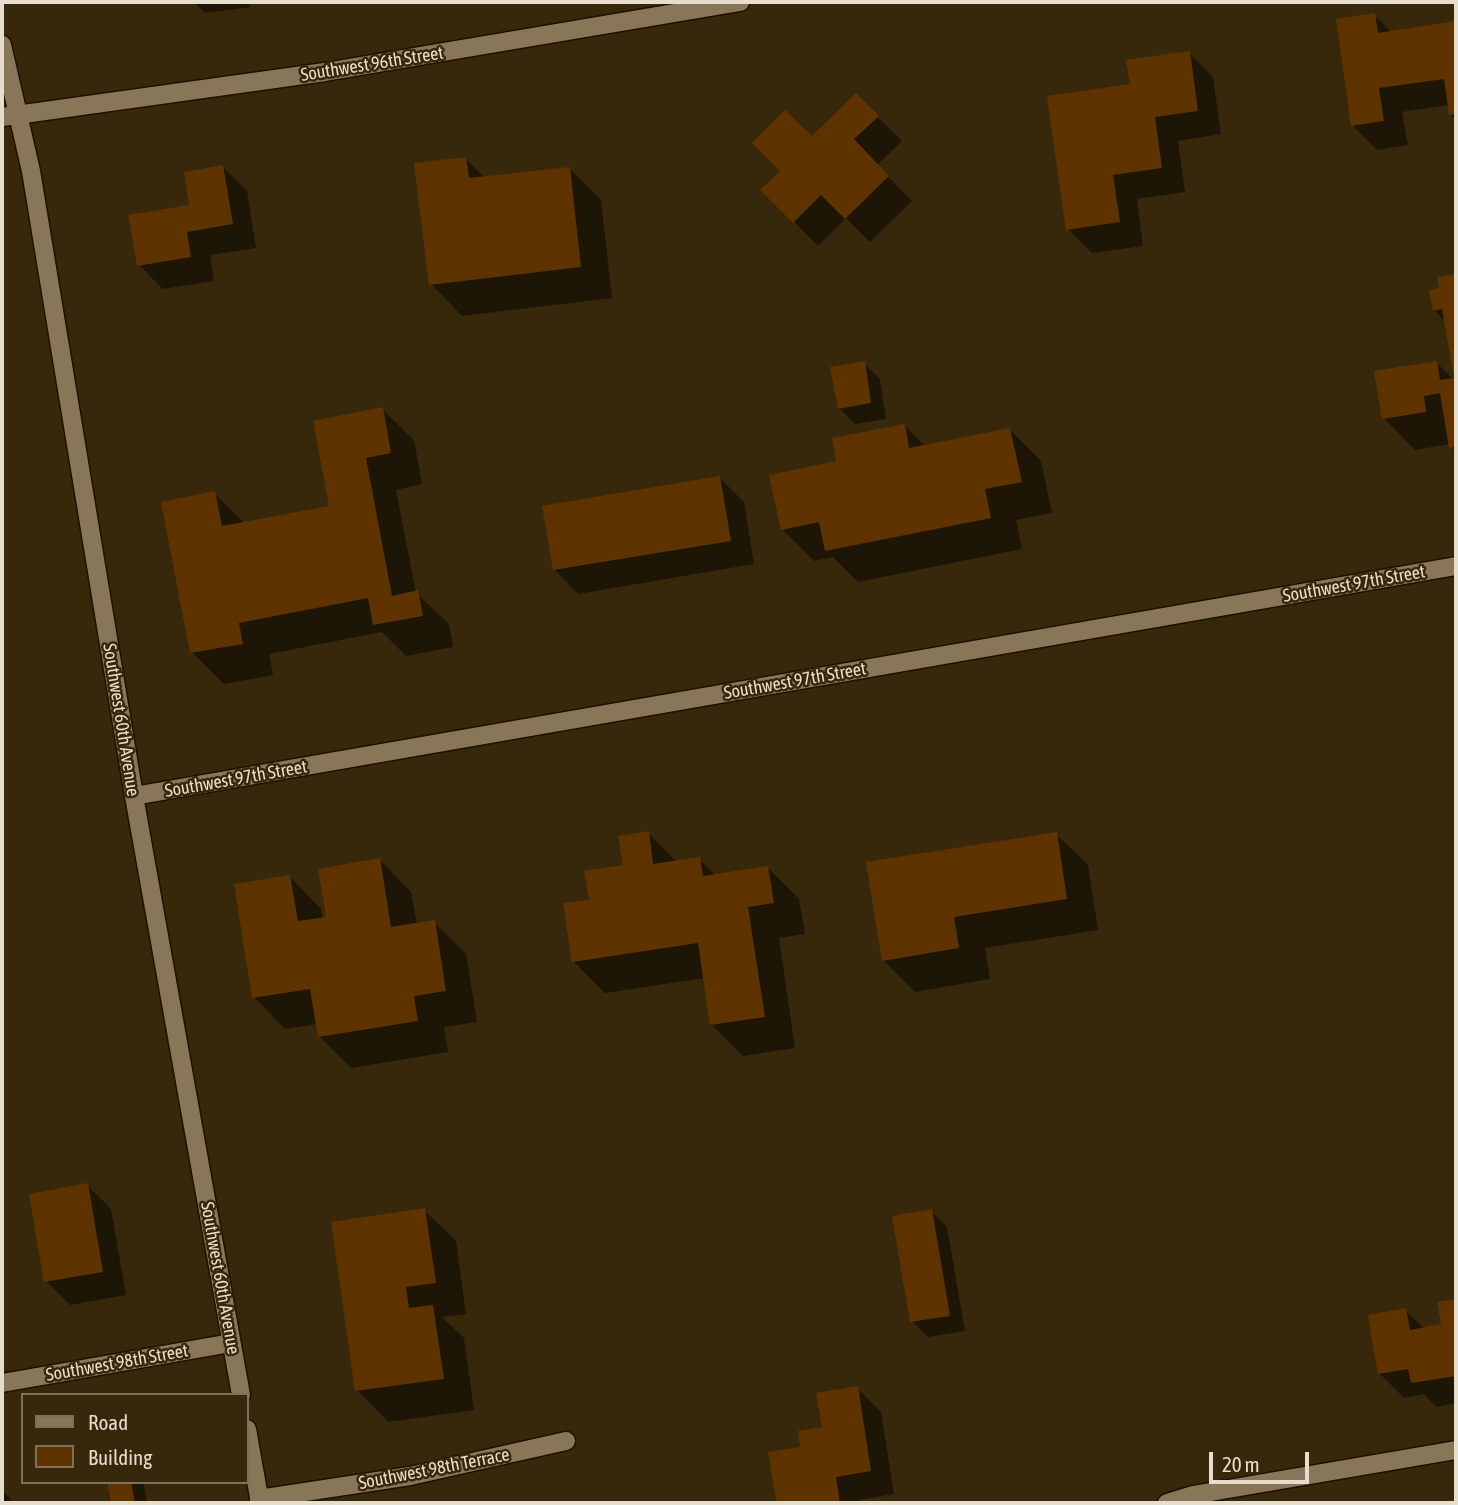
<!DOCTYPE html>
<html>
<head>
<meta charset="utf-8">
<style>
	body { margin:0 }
	#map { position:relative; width:1458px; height:1505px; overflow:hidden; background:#38280b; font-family:"Asap Condensed",sans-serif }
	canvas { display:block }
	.frame { position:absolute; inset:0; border:4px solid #e7ddcd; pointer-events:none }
	.legend { position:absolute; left:21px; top:1393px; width:228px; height:91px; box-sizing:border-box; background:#38280b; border:2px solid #7e7059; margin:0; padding:9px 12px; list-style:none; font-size:21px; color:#e7ddcd }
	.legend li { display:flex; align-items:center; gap:14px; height:35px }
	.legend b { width:35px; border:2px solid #7e7059 }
	.scale { position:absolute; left:1209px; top:1452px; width:100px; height:32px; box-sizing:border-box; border:4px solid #e7ddcd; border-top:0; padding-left:9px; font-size:21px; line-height:24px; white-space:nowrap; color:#e7ddcd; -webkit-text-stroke:5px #38280b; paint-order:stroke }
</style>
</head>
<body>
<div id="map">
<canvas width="1458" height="1505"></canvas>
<div class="frame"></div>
<ul class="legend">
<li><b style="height:9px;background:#897658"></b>Road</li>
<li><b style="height:19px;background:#5f3300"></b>Building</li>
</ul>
<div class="scale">20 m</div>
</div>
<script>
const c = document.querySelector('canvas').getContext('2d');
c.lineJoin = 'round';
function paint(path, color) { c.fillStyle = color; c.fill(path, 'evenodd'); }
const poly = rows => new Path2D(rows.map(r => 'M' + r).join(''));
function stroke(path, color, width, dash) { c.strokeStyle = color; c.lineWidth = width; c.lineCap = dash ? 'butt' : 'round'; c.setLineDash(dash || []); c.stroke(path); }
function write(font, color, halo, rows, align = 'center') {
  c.font = font + ' "Asap Condensed",sans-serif'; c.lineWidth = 5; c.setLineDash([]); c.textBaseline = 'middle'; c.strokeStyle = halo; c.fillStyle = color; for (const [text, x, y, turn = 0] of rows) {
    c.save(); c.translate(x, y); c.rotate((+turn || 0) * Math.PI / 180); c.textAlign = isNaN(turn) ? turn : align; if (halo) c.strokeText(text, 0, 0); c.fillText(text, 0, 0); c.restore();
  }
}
paint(poly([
	[194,2,249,2,250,7,205,13],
	[1374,15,1391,32,1456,23,1456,120,1451,115,1449,105,1402,112,1408,145,1377,150,1353,126],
	[1189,53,1213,77,1221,134,1178,141,1185,192,1137,199,1143,246,1092,253,1068,229,1132,86],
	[856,96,902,141,877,165,912,201,870,242,846,218,818,246,763,190],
	[466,159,485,178,569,168,601,200,612,298,462,316,431,284],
	[223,167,247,191,256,248,210,255,214,281,163,289,139,265],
	[1456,276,1456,380,1447,323,1434,310,1441,289,1439,279],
	[1436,362,1456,382,1456,453,1450,444,1415,450,1384,418],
	[864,363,880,379,886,419,855,424,839,408],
	[382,409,414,440,422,484,396,490,416,593,449,624,453,647,406,656,382,632,269,654,273,675,224,684,192,652,214,493,245,524,331,507],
	[904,425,926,447,1010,430,1041,461,1052,513,1016,520,1022,549,858,582,833,557,814,561,782,529,838,463],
	[720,478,744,502,754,564,578,594,554,569],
	[648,833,677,862,699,859,716,876,768,868,799,899,805,934,779,938,795,1048,743,1056,711,1024,705,978,605,993,573,961,591,901,625,867],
	[1056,834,1088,865,1098,930,985,948,990,979,915,992,883,960],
	[380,860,411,892,417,925,434,922,466,954,477,1022,444,1027,448,1052,351,1068,319,1036,317,1024,285,1029,254,997,290,877,321,909,323,919,328,918],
	[87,1185,111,1209,126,1295,70,1305,46,1281],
	[424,1210,456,1241,466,1314,442,1317,464,1338,474,1410,388,1422,357,1390],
	[931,1211,947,1227,965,1331,928,1337,912,1321],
	[1456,1300,1456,1403,1436,1407,1424,1394,1404,1398,1380,1374,1405,1310,1425,1329,1443,1326,1439,1304],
	[857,1388,881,1412,894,1494,859,1500,859,1503,778,1503,770,1453,802,1448,824,1429],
	[109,1482,152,1482,144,1484,147,1503,113,1503],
	[2,1490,10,1498,11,1503,2,1503]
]), '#0007');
paint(poly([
	[1375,13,1378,33,1456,21,1456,114,1449,115,1444,79,1379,88,1384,121,1351,126,1336,19],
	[1190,51,1198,111,1155,117,1162,168,1113,175,1120,222,1066,230,1047,96,1130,84,1126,60],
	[856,93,879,116,854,139,889,176,845,219,821,195,793,223,760,190,780,171,752,143,785,110,812,136],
	[466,157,469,178,570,167,581,267,429,285,414,163],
	[223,165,233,224,187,232,191,257,137,266,128,215,189,205,184,172],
	[1456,274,1456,447,1449,448,1440,393,1424,396,1426,412,1382,419,1374,371,1437,361,1440,380,1454,378,1442,309,1433,311,1429,290,1439,288,1437,277],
	[865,361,871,403,838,409,830,367],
	[383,407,391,453,366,458,392,596,418,590,423,616,373,625,368,598,239,623,243,644,190,653,161,502,215,491,222,526,329,506,313,421],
	[905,424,909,448,1010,428,1022,482,985,489,991,518,825,551,819,522,781,530,769,475,836,461,832,438],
	[720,476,731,541,553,570,542,506],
	[649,831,653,864,700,857,703,876,768,866,774,903,748,907,765,1017,710,1025,698,943,572,962,563,903,589,900,584,871,623,865,618,836],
	[1057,832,1067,899,954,917,959,948,882,961,866,862],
	[380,858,391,927,435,920,446,991,414,996,418,1021,318,1037,310,989,252,998,234,884,290,875,298,921,326,917,318,869],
	[88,1183,103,1272,44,1282,29,1194],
	[425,1208,436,1283,406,1287,409,1308,433,1305,444,1379,355,1391,331,1222],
	[932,1209,950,1316,910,1322,892,1216],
	[1456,1299,1456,1376,1411,1383,1408,1369,1378,1374,1368,1315,1406,1308,1410,1330,1441,1324,1437,1302],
	[858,1386,871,1471,836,1477,840,1503,777,1503,768,1452,800,1447,798,1431,822,1427,816,1393],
	[107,1482,131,1482,135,1503,111,1503]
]), '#5f3300');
const minor = poly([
	[2,45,31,171,134,796,241,1395],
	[2,117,325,72,740,2],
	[134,796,1456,566],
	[2,1383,231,1343],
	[247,1429,260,1503],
	[259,1499,410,1476,566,1441],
	[1167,1503,1193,1495,1456,1450]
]);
stroke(minor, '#1d1100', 21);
stroke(minor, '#897658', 18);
write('18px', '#e7ddcd', '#38280b', [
	["Southwest 96th Street",372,64,-9],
	["Southwest 97th Street",1354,584,-10],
	["Southwest 97th Street",795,681,-10],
	["Southwest 60th Avenue",121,720,81],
	["Southwest 97th Street",236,779,-10],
	["Southwest 60th Avenue",220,1278,80],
	["Southwest 98th Street",117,1363,-10],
	["Southwest 98th Terrace",434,1469,-11]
]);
</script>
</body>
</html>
